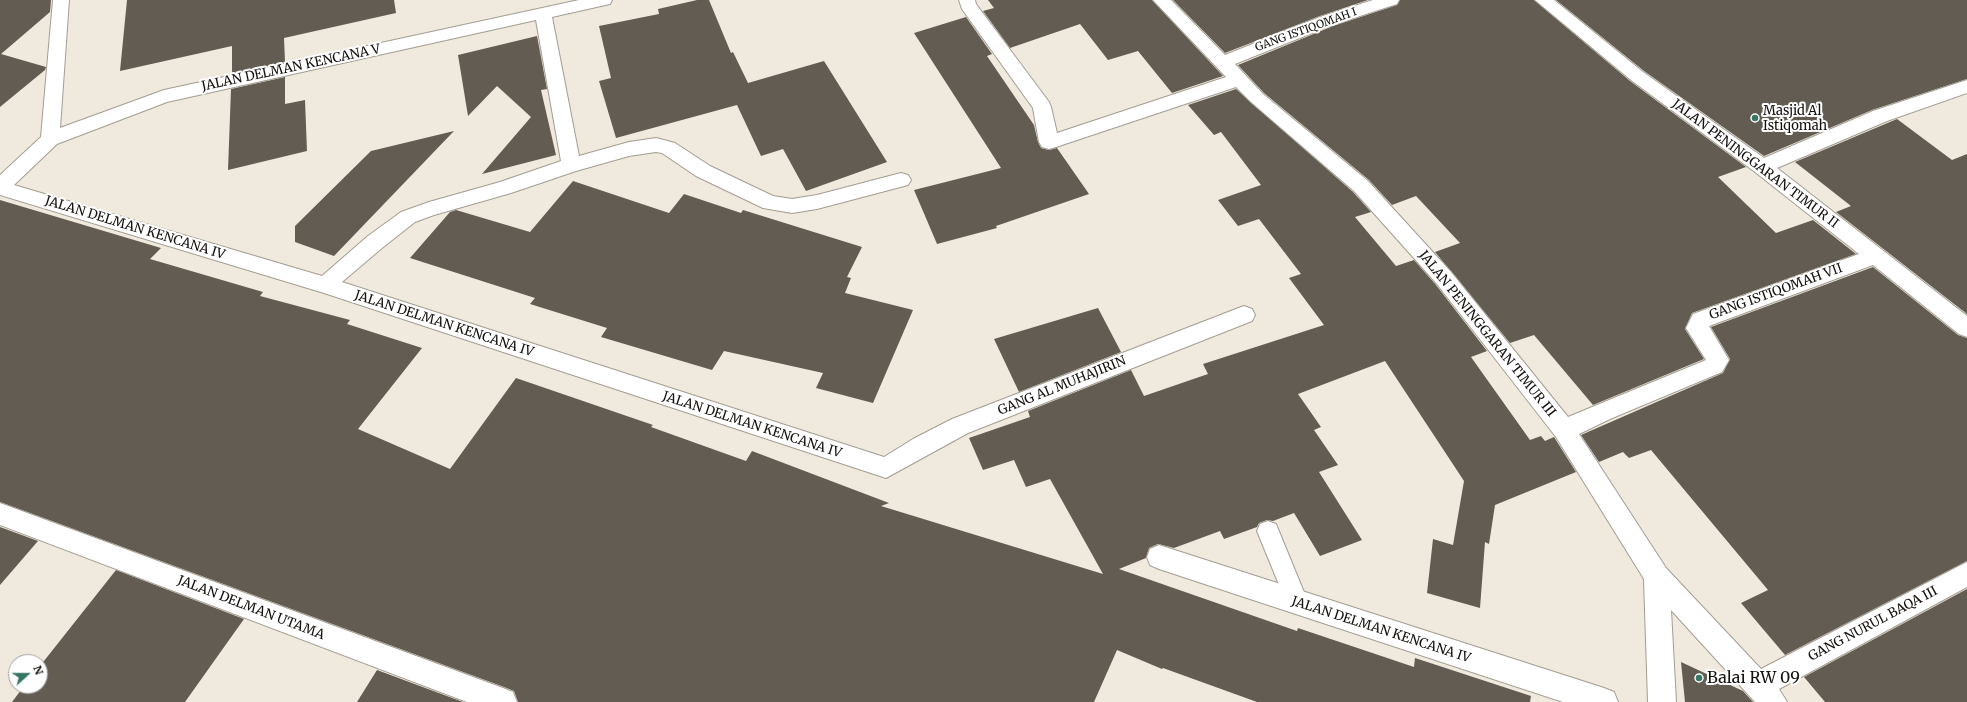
<!DOCTYPE html>
<html>
<head>
<meta charset="utf-8">
<style>
	body { margin:0 }
	#map { position:relative; width:1967px; height:702px; overflow:hidden; background:#f0e9de; font-family:Merriweather,serif }
	canvas { display:block }
	.north { position:absolute; left:8px; top:654px; width:40px; height:40px; box-sizing:border-box; background:#fff; border:1px solid #a19f9e; border-radius:50%; rotate:69deg; font-size:11px; font-weight:700; line-height:16px; text-align:center; color:#13100d }
	.north::after { content:''; display:block; margin:auto; width:14px; height:18px; background:#357665; clip-path:polygon(50% 0,100% 100%,50% 72%,0 100%) }
</style>
</head>
<body>
<div id="map">
<canvas width="1967" height="702"></canvas>
<div class="north">N</div>
</div>
<script>
const c = document.querySelector('canvas').getContext('2d');
c.lineJoin = 'round';
function paint(path, color) { c.fillStyle = color; c.fill(path, 'evenodd'); }
const poly = rows => new Path2D(rows.map(r => 'M' + r).join(''));
function stroke(path, color, width, dash) { c.strokeStyle = color; c.lineWidth = width; c.lineCap = dash ? 'butt' : 'round'; c.setLineDash(dash || []); c.stroke(path); }
function write(font, color, halo, rows, align = 'center') {
  c.font = font + ' Merriweather,serif'; c.lineWidth = 4; c.setLineDash([]); c.textBaseline = 'middle'; c.strokeStyle = halo; c.fillStyle = color; for (const [text, x, y, turn = 0] of rows) {
    c.save(); c.translate(x, y); c.rotate((+turn || 0) * Math.PI / 180); c.textAlign = isNaN(turn) ? turn : align; if (halo) c.strokeText(text, 0, 0); c.fillText(text, 0, 0); c.restore();
  }
}
paint(poly([
	[0,0,51,0,50,12,1,54,46,67,45,70,0,107],
	[127,0,394,0,396,13,284,38,285,62,232,74,232,46,120,71],
	[697,0,709,0,731,53,733,52,748,83,824,61,887,162,806,191,783,149,761,156,737,105,616,138,599,81,611,78,599,26,659,14,658,9],
	[988,0,1152,0,1223,76,1172,93,1138,51,1108,60,1080,24,1010,48,983,11,994,8],
	[1173,0,1368,0,1320,16,1225,53],
	[1400,0,1534,0,1630,81,1746,167,1718,177,1776,233,1813,220,1856,254,1692,313,1685,329,1704,359,1593,405,1534,335,1510,343,1435,252,1460,243,1416,196,1392,205,1369,180,1264,93,1238,65,1333,26,1397,5],
	[1556,0,1967,0,1967,79,1872,110,1764,156,1644,71],
	[966,17,992,54,987,56,1034,125,1038,142,1041,148,1049,150,1057,148,1089,194,996,226,997,228,937,244,914,190,1001,168,914,33],
	[537,36,547,89,541,90,556,155,482,174,531,117,497,86,468,116,458,55],
	[285,77,285,104,305,100,307,151,228,170,231,89],
	[1236,89,1353,192,1371,212,1355,217,1396,266,1414,260,1436,285,1487,351,1471,357,1530,440,1541,436,1545,441,1554,437,1576,472,1495,505,1489,544,1485,542,1480,608,1427,593,1433,539,1453,545,1464,481,1385,361,1298,394,1321,427,1314,430,1338,465,1319,472,1362,540,1320,556,1294,513,1273,521,1267,520,1259,523,1257,527,1224,539,1220,531,1174,548,1158,544,1149,548,1146,558,1119,569,1297,631,1298,628,1414,667,1415,658,1531,696,1530,702,1257,702,1163,668,1162,669,1117,650,1094,702,518,702,514,691,504,687,0,502,0,200,161,248,150,259,263,292,260,296,350,320,347,324,422,348,358,429,450,469,516,378,653,425,651,427,746,461,752,451,889,503,881,506,1103,574,1050,479,1026,487,1014,460,983,470,969,438,1030,417,1028,411,1131,370,1144,396,1208,374,1203,364,1324,325,1289,278,1301,274,1259,219,1238,226,1218,200,1261,185,1221,132,1214,135,1188,105],
	[1897,119,1952,160,1967,154,1967,314,1836,212,1851,206,1795,162],
	[454,131,334,256,295,242,295,226,371,151],
	[573,181,669,213,684,194,741,213,743,210,862,247,847,277,851,278,845,293,913,310,873,403,816,388,823,373,724,351,712,370,601,337,607,328,530,304,535,298,410,258,450,212,456,210,530,232],
	[1873,267,1958,335,1967,338,1967,561,1785,655,1741,603,1768,590,1651,450,1629,458,1623,452,1599,462,1581,435,1723,373,1730,359,1711,327],
	[1098,308,1121,352,1019,392,994,339],
	[0,527,38,541,0,585],
	[116,570,244,619,185,702,12,702,24,686,40,686,40,666],
	[1967,589,1967,702,1825,702,1804,677],
	[1681,662,1743,691,1753,702,1685,702],
	[377,670,463,702,357,702]
]), '#625c52');
const lane = poly([
	[1268,521,1276,524,1308,602,1305,609,1297,613,1289,609,1257,531,1260,524,1268,521]
]);
const street = poly([
	[53,0,69,0,60,128,164,90,579,0,612,0,610,4,552,17,579,156,629,142,656,138,675,143,710,166,773,196,792,199,817,195,901,173,908,175,911,180,908,185,817,209,792,213,763,208,696,176,662,153,656,152,629,156,576,171,511,193,434,215,415,222,382,248,342,282,884,457,913,439,952,419,1236,309,1244,306,1252,309,1255,315,1252,321,968,433,886,478,324,293,0,195,0,175,41,137,53,0],
	[536,20,561,161,500,182,429,202,401,212,368,236,322,276,14,185,57,144,167,102,536,20],
	[959,0,975,0,976,4,1049,102,1051,107,1057,133,1226,77,1153,0,1171,0,1225,55,1320,17,1373,0,1399,0,1397,4,1332,25,1235,64,1263,94,1368,181,1451,272,1568,417,1706,360,1686,328,1693,314,1859,254,1755,172,1631,80,1535,0,1554,0,1643,72,1764,158,1873,111,1967,80,1967,93,1887,121,1777,168,1967,316,1967,337,1959,334,1873,265,1709,326,1729,360,1722,372,1610,419,1579,434,1666,568,1761,669,1967,562,1967,587,1779,689,1787,702,1755,702,1671,610,1676,702,1648,702,1644,579,1556,437,1437,284,1354,191,1251,102,1236,87,1056,147,1049,149,1042,147,1039,142,1033,108,962,9,959,0],
	[0,503,503,688,513,692,517,702,467,702,0,525,0,503],
	[1159,545,1604,688,1614,692,1618,702,1563,702,1159,569,1150,565,1147,557,1150,549,1159,545]
]);
stroke(lane, '#a39d92', 2);
stroke(street, '#a39d92', 2);
paint(lane, '#fff');
paint(street, '#fff');
for (const [x, y, r, color] of [
	[1755,118,4,"#357665"],
	[1699,678,4,"#357665"]
]) { const dot = new Path2D(); dot.arc(x, y, r, 0, 2 * Math.PI); c.fillStyle = color; c.fill(dot); stroke(dot, '#fff', 1.5); }
write('11px', '#13100d', '#fff', [
	["GANG ISTIQOMAH I",1306,30,-20]
]);
write('13px', '#13100d', '#fff', [
	["JALAN DELMAN KENCANA V",291,68,-12],
	["JALAN PENINGGARAN TIMUR II",1755,164,37],
	["JALAN DELMAN KENCANA IV",135,228,17],
	["GANG ISTIQOMAH VII",1776,292,-20],
	["JALAN DELMAN KENCANA IV",444,324,18],
	["JALAN PENINGGARAN TIMUR III",1487,334,51],
	["GANG AL MUHAJIRIN",1062,386,-22],
	["JALAN DELMAN KENCANA IV",752,425,18],
	["JALAN DELMAN UTAMA",251,608,21],
	["GANG NURUL BAQA III",1873,624,-28],
	["JALAN DELMAN KENCANA IV",1381,630,18]
]);
write('13px', '#13100d', '#fff', [
	["Masjid Al",1763,111],
	["Istiqomah",1763,126]
], 'left');
write('16px', '#13100d', '#fff', [
	["Balai RW 09",1707,678]
], 'left');
</script>
</body>
</html>
